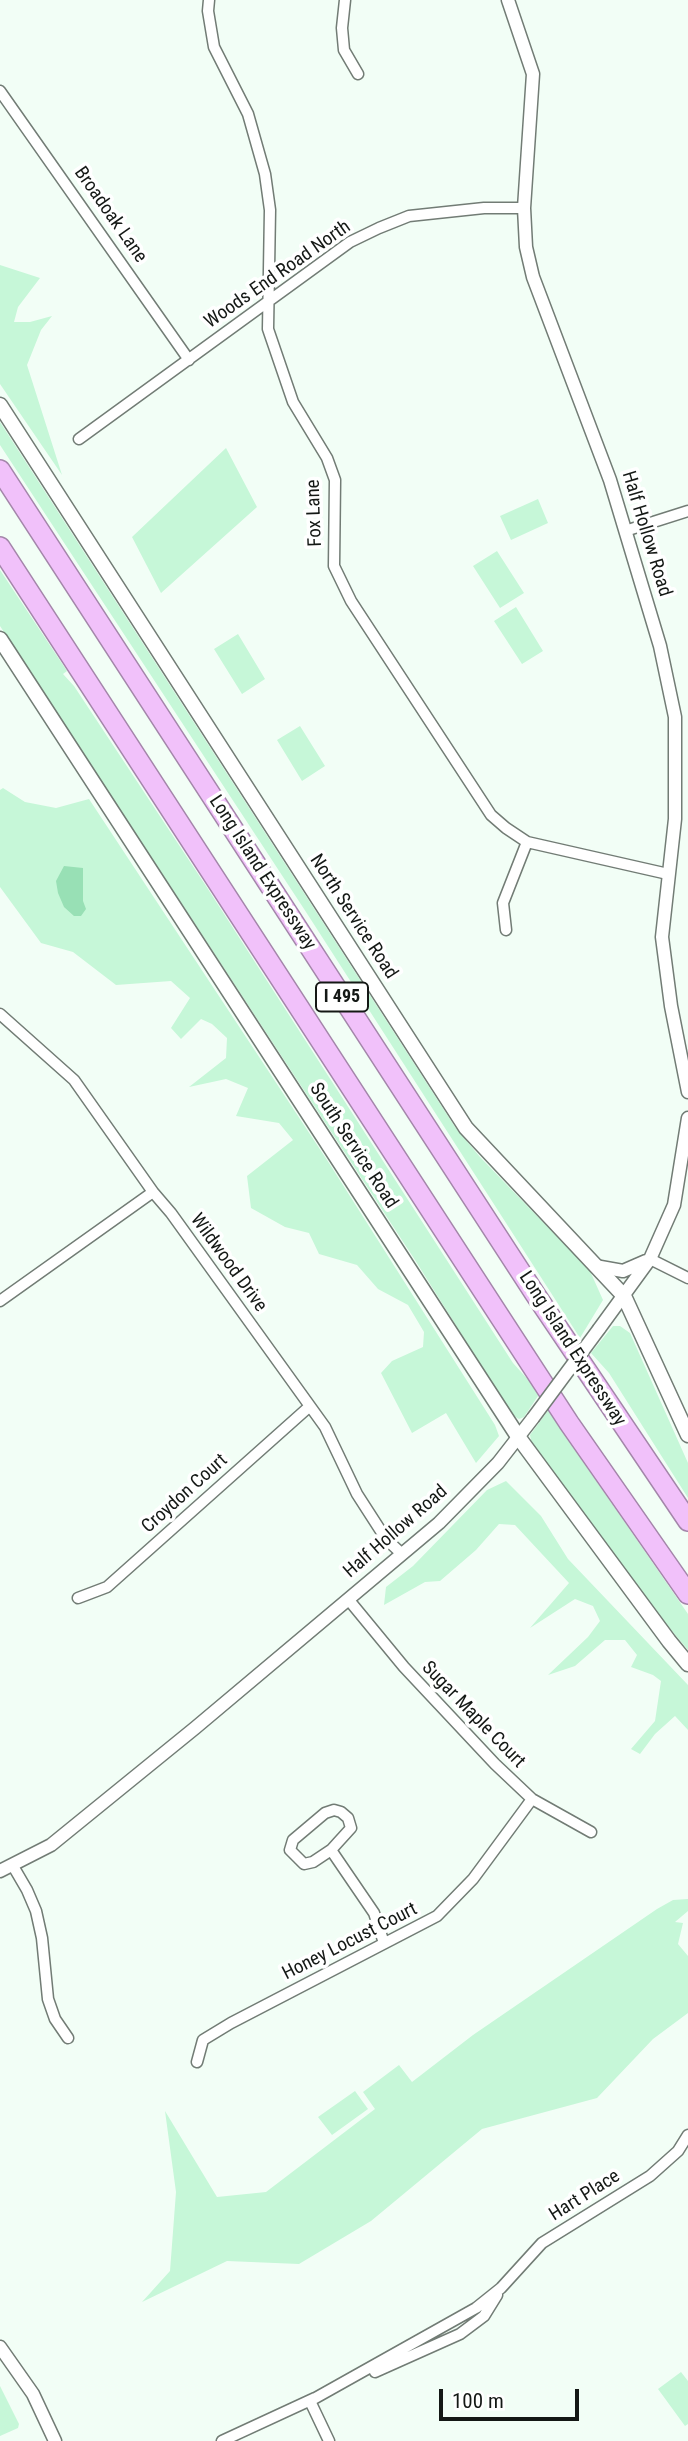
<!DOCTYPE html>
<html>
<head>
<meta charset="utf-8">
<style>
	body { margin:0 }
	#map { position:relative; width:688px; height:2441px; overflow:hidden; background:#f2fef6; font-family:"Roboto Condensed",sans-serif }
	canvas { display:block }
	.scale { position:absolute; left:439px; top:2389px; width:140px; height:32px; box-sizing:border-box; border:4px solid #141815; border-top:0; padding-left:9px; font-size:21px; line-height:24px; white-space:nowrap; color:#141815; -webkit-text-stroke:5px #fff; paint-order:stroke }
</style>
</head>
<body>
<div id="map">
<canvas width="688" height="2441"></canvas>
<div class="scale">100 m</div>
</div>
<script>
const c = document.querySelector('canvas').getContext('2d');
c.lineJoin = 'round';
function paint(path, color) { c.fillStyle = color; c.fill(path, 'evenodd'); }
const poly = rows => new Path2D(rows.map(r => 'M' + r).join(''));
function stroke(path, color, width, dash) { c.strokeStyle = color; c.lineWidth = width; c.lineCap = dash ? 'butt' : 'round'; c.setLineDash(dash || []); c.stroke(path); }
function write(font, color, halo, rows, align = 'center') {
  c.font = font + ' "Roboto Condensed",sans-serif'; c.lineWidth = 7; c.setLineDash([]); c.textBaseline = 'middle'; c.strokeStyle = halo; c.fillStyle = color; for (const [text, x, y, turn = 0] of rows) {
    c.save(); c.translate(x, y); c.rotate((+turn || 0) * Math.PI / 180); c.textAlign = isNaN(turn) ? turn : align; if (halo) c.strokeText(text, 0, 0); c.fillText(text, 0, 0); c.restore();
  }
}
paint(poly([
	[0,265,40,278,18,307,14,322,30,322,52,316,41,330,27,365,62,475,0,384],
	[0,422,455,1127,480,1157,590,1271,603,1300,580,1338,306,912,0,445],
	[226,448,257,507,161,593,132,537],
	[538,499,548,523,511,540,500,516],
	[497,551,524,593,500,608,473,566],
	[0,570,67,671,63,674,74,686,206,886,513,1363,540,1393,524,1417,519,1419,512,1415,415,1260,0,626],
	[516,607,543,651,522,664,494,621],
	[238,634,265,679,242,694,214,649],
	[300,726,325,766,302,781,277,740],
	[3,788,25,802,56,808,89,799,329,1163,495,1425,499,1436,476,1463,446,1413,412,1433,381,1373,392,1361,423,1347,424,1332,408,1305,378,1289,357,1265,319,1254,309,1233,285,1227,251,1208,247,1176,293,1140,279,1123,236,1116,248,1088,226,1079,189,1087,226,1058,227,1038,212,1024,201,1019,181,1039,171,1028,190,998,171,981,116,985,73,952,41,943,0,887,0,790],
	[613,1326,620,1326,630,1333,688,1463,688,1498,609,1373,591,1353],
	[550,1408,557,1424,688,1614,688,1650,609,1556,532,1445,530,1435],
	[506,1481,541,1516,568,1559,688,1685,688,1730,675,1716,655,1734,640,1754,631,1749,655,1721,661,1681,653,1675,631,1667,637,1655,625,1640,605,1640,575,1666,548,1675,588,1637,600,1621,593,1606,575,1599,530,1628,569,1583,515,1525,499,1524,476,1550,440,1581,425,1582,384,1605,386,1587,413,1566,487,1490],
	[688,1899,688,1911,675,1922,683,1923,678,1944,688,1956,688,2013,653,2039,597,2098,482,2129,371,2221,299,2264,227,2261,142,2302,170,2271,176,2192,165,2111,217,2197,266,2192,375,2109,363,2092,399,2065,412,2082,473,2035,657,1909,673,1900],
	[355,2091,368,2109,332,2135,318,2117],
	[681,2372,688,2381,688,2424,685,2426,658,2389],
	[0,2386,19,2424,18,2428,0,2436]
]), '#c6f7d8');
paint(poly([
	[64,866,83,868,83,901,86,909,81,916,74,916,64,907,58,893,56,881]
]), '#98e0b5');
const minor = poly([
	[209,0,208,11,214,47,248,114,265,174,270,210,268,329,293,402,327,458,335,480,334,566,351,601,491,815,506,828,527,842,668,874],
	[345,0,342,28,344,50,358,74],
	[0,91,189,360],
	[79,439,350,242,379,228,409,216,484,208,524,208],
	[625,531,688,511],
	[506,930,503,903,527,842],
	[0,1014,74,1080,153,1192,171,1213,325,1427,357,1494,386,1539,402,1554],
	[650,1259,688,1278],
	[0,1301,153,1192],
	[78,1598,107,1587,310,1406],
	[348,1599,404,1667,495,1764,532,1799,591,1832],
	[331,1850,313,1862,304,1864,290,1850,293,1840,325,1813,334,1810,341,1812,348,1818,351,1828,331,1850,374,1913,384,1943],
	[13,1866,27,1890,36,1911,42,1938,48,1999,55,2019,68,2038],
	[197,2062,203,2040,231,2023,437,1916,473,1879,532,1799],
	[375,2372,460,2334,484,2316,497,2295],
	[310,2401,476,2308,501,2288,542,2243,650,2176,678,2151,688,2135],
	[310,2401,329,2441],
	[222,2441,315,2398]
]);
const tertiary = poly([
	[508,0,533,74,524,208,526,247,533,277,610,480,660,646,675,717,675,819,662,937,671,1006,688,1092],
	[595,1266,623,1271,646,1261],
	[599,1329,650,1259,674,1205,688,1118],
	[0,1871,51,1845,195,1728,439,1523,498,1463,533,1418],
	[0,2347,33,2394,55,2441]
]);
const secondary = poly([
	[0,405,466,1128,624,1296,688,1435],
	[0,639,519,1438,669,1641,688,1664]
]);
const motorway = poly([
	[0,470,535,1294,688,1521],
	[0,547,500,1317,569,1423,688,1594]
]);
stroke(minor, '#727c75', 13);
stroke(tertiary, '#727c75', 15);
stroke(secondary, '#727c75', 17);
stroke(motorway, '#a486aa', 22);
stroke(minor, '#fff', 10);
stroke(tertiary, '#fff', 12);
stroke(secondary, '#fff', 14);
stroke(motorway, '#f1c1fa', 19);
const tertiaryBridge = poly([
	[533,1418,599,1329]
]);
stroke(tertiaryBridge, '#727c75', 15, []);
stroke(tertiaryBridge, '#fff', 12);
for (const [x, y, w] of [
	[342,997,52]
]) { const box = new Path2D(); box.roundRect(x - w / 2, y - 14.5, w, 29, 5); c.fillStyle = '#fff'; c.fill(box); stroke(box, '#141815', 2); }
write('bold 18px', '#141815', null, [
	["I 495",342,997]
]);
write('19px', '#141815', '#fff', [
	["Broadoak Lane",110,215,55],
	["Woods End Road North",278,275,-35],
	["Fox Lane",315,513,-92],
	["Half Hollow Road",646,534,73],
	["Long Island Expressway",262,873,57],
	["North Service Road",353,917,57],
	["South Service Road",353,1146,57],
	["Wildwood Drive",228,1263,54],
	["Long Island Expressway",572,1349,57],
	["Croydon Court",185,1494,-42],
	["Half Hollow Road",396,1532,-41],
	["Sugar Maple Court",473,1715,46],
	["Honey Locust Court",350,1942,-27],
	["Hart Place",585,2196,-32]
]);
</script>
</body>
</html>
